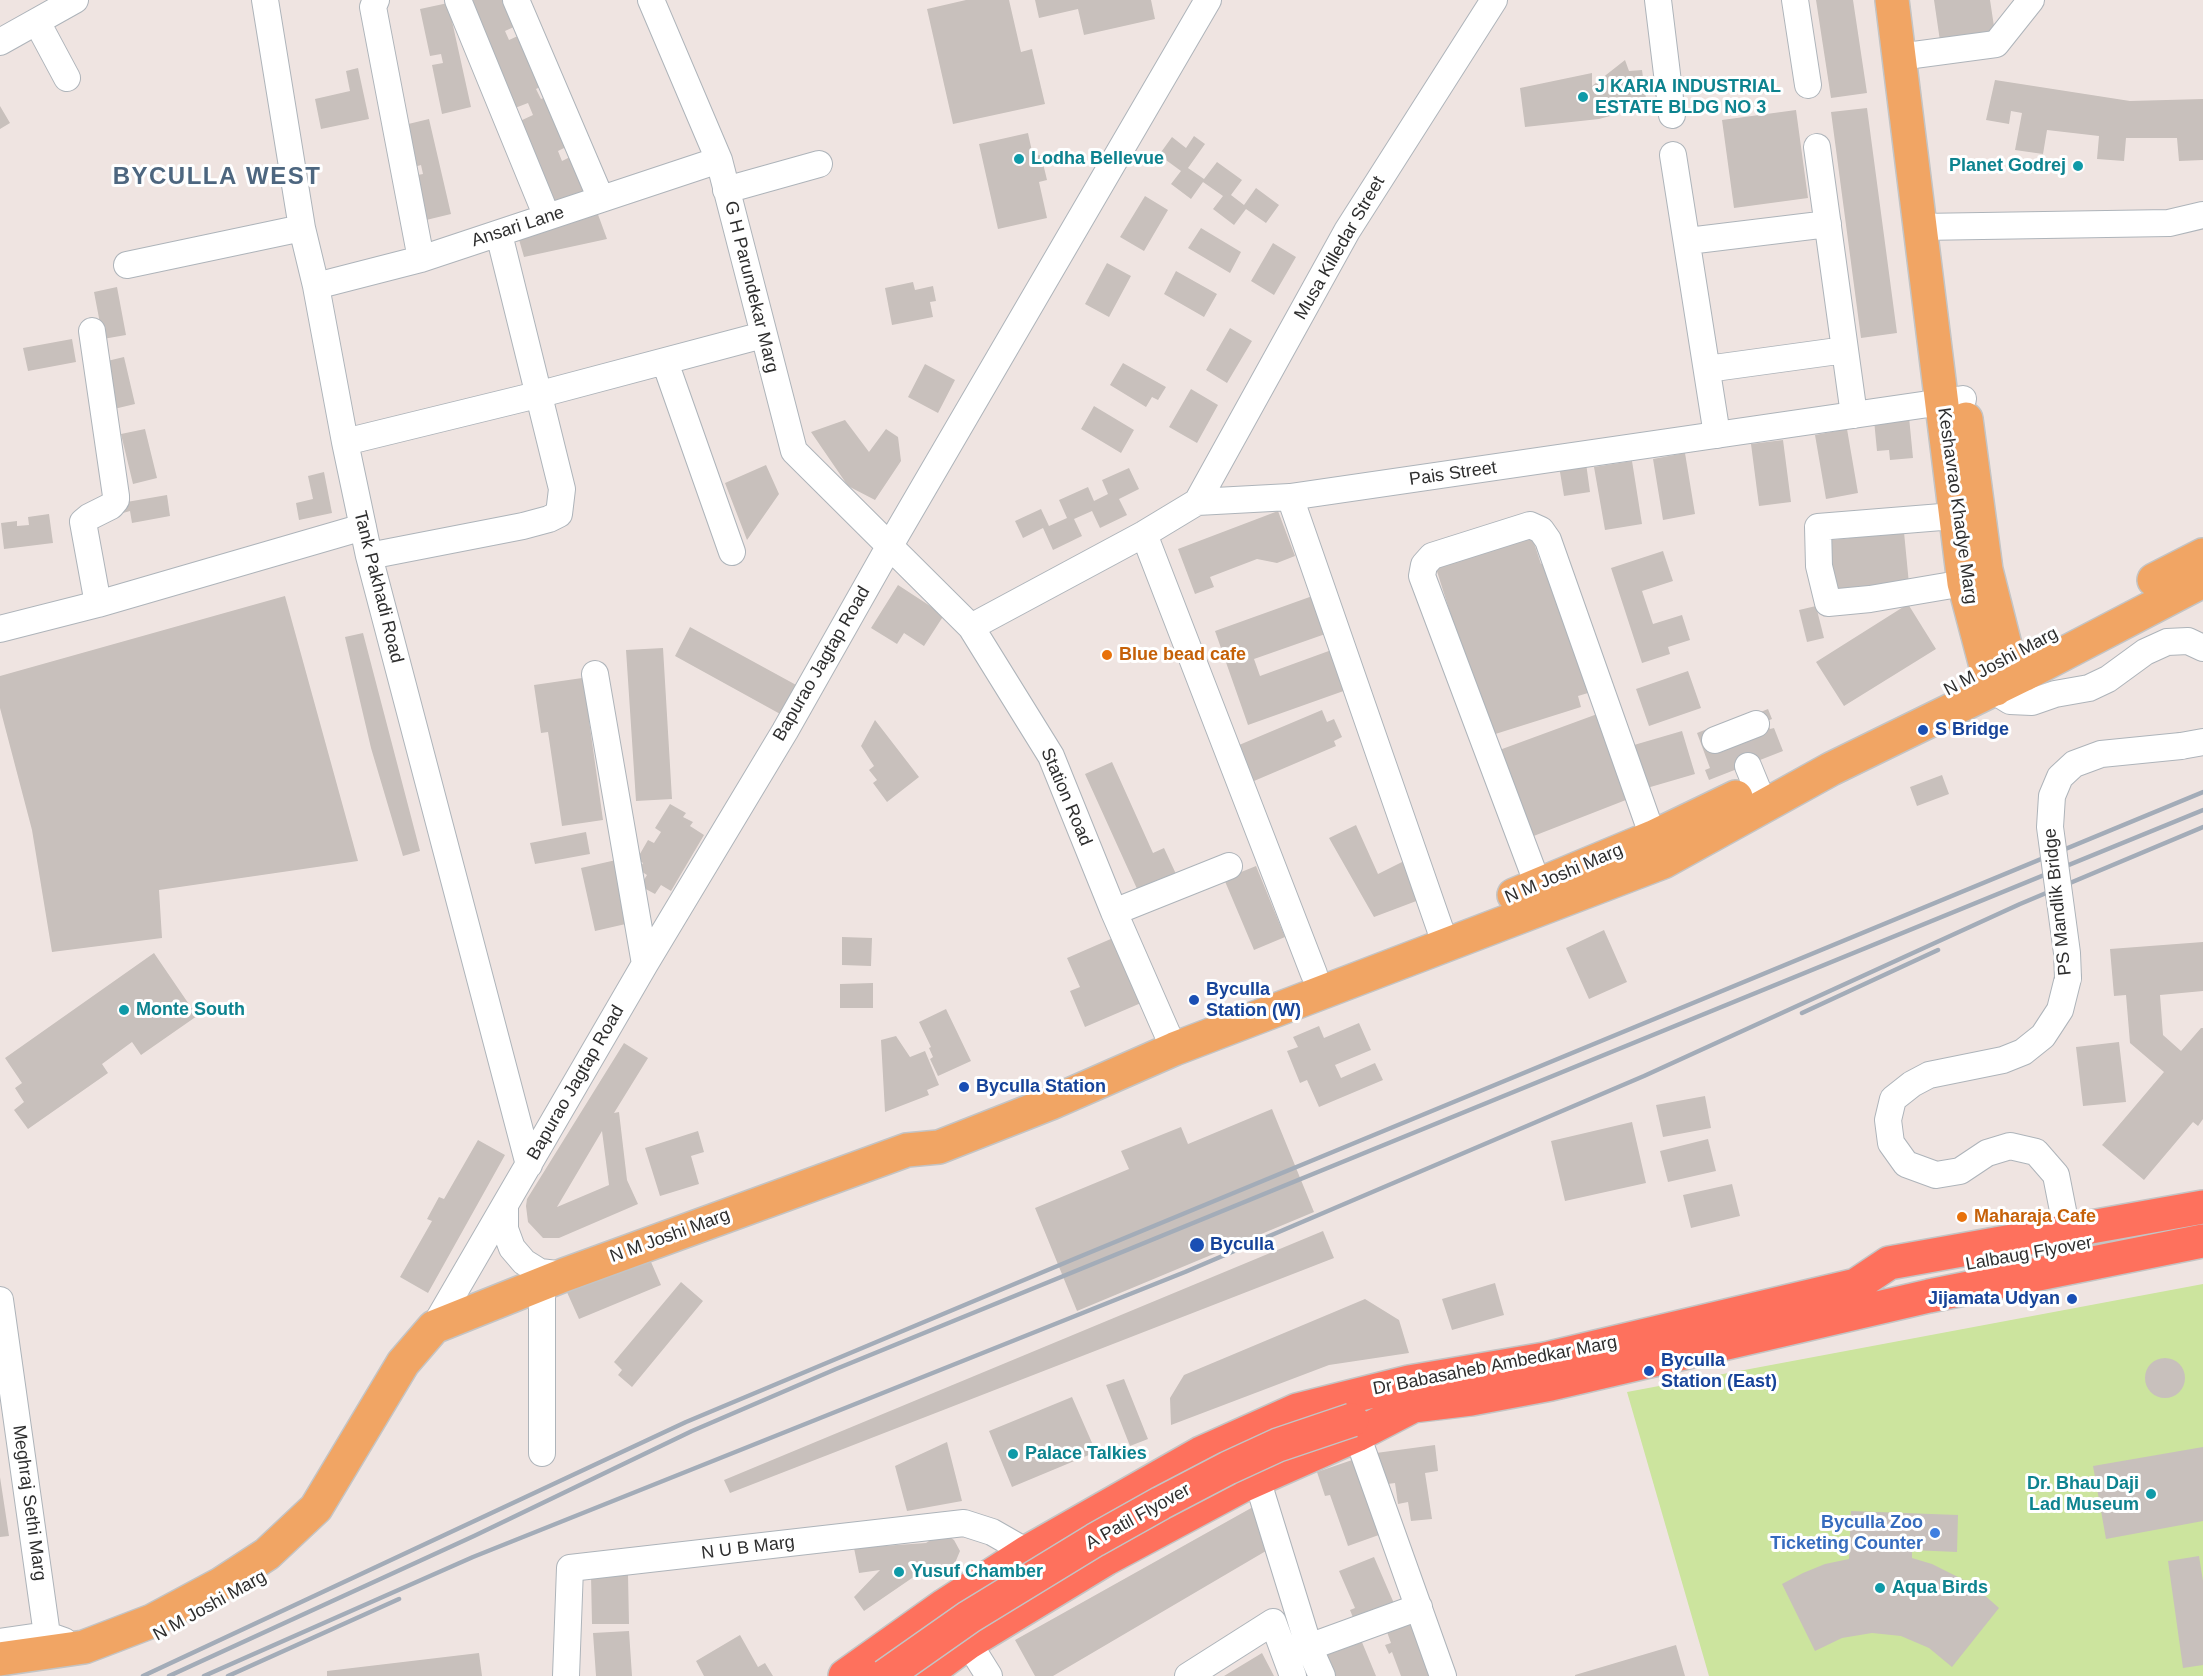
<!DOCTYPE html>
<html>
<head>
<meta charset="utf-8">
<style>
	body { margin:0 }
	canvas { display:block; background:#efe4e1 }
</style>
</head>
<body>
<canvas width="2203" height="1676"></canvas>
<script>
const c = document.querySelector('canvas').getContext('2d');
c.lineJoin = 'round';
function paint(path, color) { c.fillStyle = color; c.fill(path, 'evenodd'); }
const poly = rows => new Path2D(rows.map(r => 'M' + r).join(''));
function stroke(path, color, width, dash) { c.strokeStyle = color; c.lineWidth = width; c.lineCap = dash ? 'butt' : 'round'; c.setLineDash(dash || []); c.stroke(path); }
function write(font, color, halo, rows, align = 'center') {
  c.font = font + ' Helvetica,sans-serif'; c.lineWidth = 6; c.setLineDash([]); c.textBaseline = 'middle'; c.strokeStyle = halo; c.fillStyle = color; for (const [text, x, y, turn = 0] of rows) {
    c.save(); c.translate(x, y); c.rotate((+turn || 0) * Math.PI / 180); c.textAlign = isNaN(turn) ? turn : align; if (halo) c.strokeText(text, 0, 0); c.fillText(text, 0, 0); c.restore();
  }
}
paint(poly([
	[2203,1284,2203,1676,1709,1676,1627,1392]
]), '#cce49e');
paint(poly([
	[468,0,504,0,516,26,505,31,509,40,520,35,542,86,536,89,541,99,546,97,568,146,558,151,562,161,572,156,590,196,559,210,520,121,533,115,528,103,515,108],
	[966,0,1009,0,1021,52,1032,49,1045,104,953,124,927,9],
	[1035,0,1151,0,1155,19,1084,35,1078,9,1039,18],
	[1816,0,1853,0,1867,93,1831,98],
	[1934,0,1990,0,1995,33,1940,41],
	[448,3,471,107,442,114,432,65,443,63,441,54,430,56,420,9],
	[1625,60,1629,71,1642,70,1647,106,1599,119,1525,127,1520,88,1592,73,1592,86],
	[358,68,369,119,321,129,315,99,350,91,346,71],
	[1995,80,2130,101,2203,99,2203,160,2179,161,2177,138,2126,138,2124,161,2097,159,2099,136,2047,130,2043,154,2015,150,2022,113,2011,111,2009,124,1986,120],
	[0,106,10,123,0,129],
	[1867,108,1897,333,1861,338,1831,112],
	[1796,110,1808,198,1734,208,1722,120],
	[429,119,451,214,422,221,412,176,423,174,421,165,410,168,400,126],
	[1028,133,1033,156,1041,155,1047,180,1039,182,1047,218,998,229,979,144],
	[1194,136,1205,144,1188,168,1204,179,1217,162,1242,180,1231,195,1244,205,1256,188,1279,205,1266,223,1246,209,1234,225,1213,209,1223,196,1203,182,1191,199,1171,184,1181,171,1159,155,1172,137,1186,148],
	[1145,196,1168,210,1144,251,1120,237],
	[596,209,607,239,524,257,518,236],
	[1201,228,1241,252,1230,273,1188,248],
	[1273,243,1296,257,1274,295,1251,281],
	[1107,263,1131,276,1109,317,1085,304],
	[1176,271,1217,294,1204,317,1164,294],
	[913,282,915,290,933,286,936,301,930,302,933,317,892,325,885,288],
	[117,287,126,335,103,339,94,292],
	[1230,328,1252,341,1227,383,1206,370],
	[72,339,76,362,28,371,23,348],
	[124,357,135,404,114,409,103,362],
	[1123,363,1166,387,1158,400,1152,397,1146,407,1110,385],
	[925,364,955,380,938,413,908,397],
	[1191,389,1218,405,1197,443,1169,427],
	[1094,406,1134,430,1121,453,1081,429],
	[1909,417,1913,458,1890,460,1889,450,1877,451,1874,420],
	[845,420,869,452,886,429,898,437,901,461,875,500,848,486,811,432],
	[145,429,157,478,133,484,121,434],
	[1847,429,1858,493,1826,499,1815,435],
	[1783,440,1791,502,1759,506,1751,444],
	[1685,453,1695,514,1663,520,1653,459],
	[1632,461,1642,524,1605,530,1594,467],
	[1586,463,1590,492,1564,496,1559,466],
	[766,465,779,494,747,540,725,483],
	[1129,468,1139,489,1119,499,1127,515,1100,528,1092,511,1074,519,1082,536,1053,550,1043,528,1023,538,1015,521,1041,509,1049,526,1067,518,1059,500,1088,487,1094,501,1108,494,1102,480],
	[324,472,332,513,299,520,296,503,313,499,308,476],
	[167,495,170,516,132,523,130,511,123,513,121,503],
	[1278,511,1295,556,1277,563,1257,559,1210,577,1214,587,1195,594,1178,549],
	[49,514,53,543,4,549,1,523,17,521,17,526,29,525,28,517],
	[1904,532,1909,584,1829,592,1823,541],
	[1531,534,1541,564,1545,562,1588,693,1578,696,1581,707,1489,736,1435,565],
	[1663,551,1673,581,1642,591,1653,624,1682,615,1690,640,1668,647,1670,654,1642,663,1611,568],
	[898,585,944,615,924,646,904,633,897,644,871,628],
	[1318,594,1331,632,1254,659,1260,676,1337,648,1352,688,1248,725,1215,631],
	[285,596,358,861,159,890,162,938,52,952,32,830,0,708,0,676],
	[1908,604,1936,649,1844,706,1816,662],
	[1816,606,1824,638,1807,642,1799,610],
	[690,627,798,686,782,715,675,656],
	[363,633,420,851,403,856,371,748,345,637],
	[663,648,672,799,636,801,626,650],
	[1688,671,1701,708,1649,726,1636,689],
	[589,677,596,719,589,720,603,820,562,826,548,732,541,733,534,685],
	[1768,709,1772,719,1767,721,1770,729,1774,728,1783,751,1709,780,1705,770,1710,768,1697,733,1707,729,1712,741,1758,713],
	[1322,710,1327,722,1334,719,1342,737,1334,741,1336,746,1247,784,1232,748],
	[1600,713,1631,798,1526,839,1494,752],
	[875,720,919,777,887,802,873,783,877,780,869,770,874,766,861,746],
	[1682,731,1695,774,1647,788,1634,745],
	[1112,762,1153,853,1164,848,1176,874,1138,891,1085,774],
	[1942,775,1949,794,1917,806,1910,787],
	[670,804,686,813,683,817,693,822,690,826,704,835,671,891,661,885,655,894,640,886,647,875,639,870,643,863,637,859,648,840,654,843,661,832,655,828],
	[1356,825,1378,874,1410,858,1427,897,1374,917,1329,838],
	[586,832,590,854,535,864,530,843],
	[616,860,630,923,595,931,581,868],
	[1256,866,1285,937,1254,950,1224,879],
	[1604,930,1627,982,1589,999,1566,948],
	[842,937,872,938,871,966,842,965],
	[1113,938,1141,1003,1085,1027,1070,991,1080,987,1067,958],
	[2203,942,2203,991,2160,995,2163,1035,2181,1051,2201,1028,2203,1028,2203,1119,2198,1126,2193,1122,2144,1180,2102,1145,2164,1072,2130,1043,2126,995,2114,996,2110,949],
	[154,953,197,1016,141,1055,132,1042,102,1064,108,1073,28,1129,14,1110,24,1102,15,1088,22,1083,5,1058],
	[873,983,873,1008,840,1008,840,984],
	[946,1009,971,1061,938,1076,930,1059,933,1057,929,1048,931,1047,919,1022],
	[1359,1023,1371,1050,1335,1065,1341,1078,1375,1063,1383,1080,1319,1107,1307,1080,1300,1083,1287,1051,1298,1047,1293,1037,1319,1026,1324,1038],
	[896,1036,910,1057,925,1051,939,1085,927,1090,929,1095,885,1112,881,1040],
	[2119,1042,2126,1102,2083,1106,2076,1047],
	[624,1043,648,1058,614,1113,619,1112,627,1180,638,1204,559,1238,543,1238,528,1222,526,1206,527,1199],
	[602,1131,609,1185,557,1207],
	[1705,1096,1711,1128,1663,1137,1656,1105],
	[1272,1109,1314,1212,1077,1311,1035,1208,1129,1169,1121,1151,1181,1127,1188,1144],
	[1632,1122,1646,1183,1565,1201,1551,1141],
	[698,1131,704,1152,691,1156,699,1184,660,1196,645,1148],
	[1708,1139,1716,1171,1668,1182,1660,1151],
	[478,1140,505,1155,428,1293,400,1277,432,1221,427,1219,439,1197,444,1199],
	[1732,1184,1740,1216,1691,1228,1683,1195],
	[1323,1231,1334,1258,730,1493,724,1480],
	[648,1255,661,1285,579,1319,566,1290],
	[681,1282,703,1301,632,1387,618,1375,622,1370,614,1362],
	[1495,1283,1504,1315,1452,1330,1442,1299],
	[1365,1299,1399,1320,1409,1353,1329,1365,1171,1425,1170,1398,1184,1375],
	'2145 1378a20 20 0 1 1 40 0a20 20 0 1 1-40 0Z',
	[1124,1379,1148,1439,1130,1446,1106,1385],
	[1072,1397,1096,1452,1012,1487,989,1431],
	[947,1442,962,1501,907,1511,895,1466],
	[1435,1445,1438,1471,1425,1473,1432,1519,1411,1521,1408,1502,1398,1504,1395,1483,1380,1485,1376,1453],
	[2203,1447,2203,1521,2106,1539,2093,1466],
	[1358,1458,1390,1531,1348,1546,1330,1495,1325,1496,1317,1472],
	[0,1477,9,1536,0,1537],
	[1253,1507,1271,1548,1053,1676,1035,1676,1015,1640],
	[1851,1511,1958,1515,1957,1552,1912,1550,1912,1558,1932,1564,1962,1579,1982,1593,1999,1608,1952,1667,1929,1648,1901,1636,1872,1633,1842,1638,1815,1651,1782,1584,1803,1573,1825,1564,1849,1559],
	[938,1535,947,1535,954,1540,960,1551,955,1563,948,1568,940,1569,931,1565,864,1611,854,1597,880,1570,859,1573,854,1548,926,1543],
	[2199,1556,2203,1581,2203,1665,2183,1668,2168,1561],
	[1374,1557,1396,1608,1356,1625,1350,1610,1355,1608,1339,1571],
	[628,1574,629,1624,592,1624,591,1575],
	[1411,1623,1430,1676,1401,1676,1392,1652,1389,1654,1385,1645,1391,1643,1387,1632],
	[629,1631,632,1676,596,1676,593,1633],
	[740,1635,758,1667,765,1663,773,1676,704,1676,696,1661],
	[1359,1635,1376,1676,1327,1676,1317,1652],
	[1676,1645,1685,1676,1575,1676,1575,1675],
	[479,1653,482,1676,327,1676,327,1671],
	[1262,1653,1274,1676,1224,1676]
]), '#c8c0bc');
stroke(poly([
	[1738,738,1748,766]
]), '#c8c0bd', 26, [26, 13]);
const minor = poly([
	[265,0,302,228,316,286,345,442,369,556,529,1165],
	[376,0,373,7,421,259],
	[458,0,547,217],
	[516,0,601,199],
	[651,0,719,160,794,451,971,627,1051,756,1114,912,1174,1049],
	[1658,0,1672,115],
	[1795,0,1808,85],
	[37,22,67,78],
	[0,42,75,0],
	[1899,57,1996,44,2031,0],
	[1817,147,1854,415],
	[1673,155,1717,435],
	[726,190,819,164],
	[1920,227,2169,223,2203,215],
	[1688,241,1828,224],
	[127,265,302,228],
	[316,286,421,259,719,160],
	[92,331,116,496,116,500,111,506,89,517,83,522,98,604],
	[665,362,732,552],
	[1707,369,1845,350],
	[345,442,537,395,763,335],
	[1290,497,1446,946],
	[1197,502,1347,231,1494,0],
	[1954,516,1818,527,1819,566,1828,603,1870,599,1964,583],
	[1144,534,1314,974],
	[369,556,523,526,549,519,559,514,562,489,499,234],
	[971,627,1144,534,1197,502,1290,497,1963,399],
	[0,629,98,604,363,527],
	[595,674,645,964],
	[1996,689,2002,696,2010,701,2032,702,2055,694,2089,688,2108,679,2145,652,2167,642,2188,641,2203,648],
	[1715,740,1756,724],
	[2181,746,2203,742],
	[1748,766,1764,805],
	[1538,885,1422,576,1424,565,1432,556,1530,525,1541,530,1548,540,1659,854],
	[1114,912,1229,866],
	[505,1205,505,1229,512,1248,524,1262,540,1272,564,1275],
	[2067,1231,2056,1175,2036,1152,2010,1146,1987,1153,1960,1171,1936,1175,1906,1164,1891,1143,1888,1120,1893,1099,1912,1084,1929,1075,2003,1060,2023,1052,2043,1036,2060,1010,2068,978],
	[542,1284,542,1453],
	[0,1300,47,1635],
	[434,1327,645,964,785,731,889,547,1208,0],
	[1357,1435,1443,1676],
	[1257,1479,1309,1647,1322,1676],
	[959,1628,989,1676],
	[0,1642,47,1635,64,1641],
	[1309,1647,1419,1607],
	[566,1676,570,1568,964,1523,992,1532,1027,1552],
	[1188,1676,1273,1622,1293,1676]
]);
const major = poly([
	[1892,0,1964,583,1987,670,1996,689],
	[1966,419,1986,570,2008,657,2023,675],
	[2154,580,2203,555],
	[1514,895,1653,837,1736,797],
	[0,1659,84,1647,152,1621,221,1584,267,1554,316,1508,403,1363,434,1327,564,1275,907,1150,939,1147,1051,1103,1174,1049,1663,862,1831,769,2023,675,2203,581]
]);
const highway = poly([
	[845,1676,945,1605,1027,1552,1201,1453,1297,1410,1409,1382,1545,1359,1856,1285,1889,1263,2203,1207],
	[923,1676,968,1643,1106,1559,1242,1486,1357,1435,1413,1406,1471,1399,1551,1384,1929,1296,2203,1241]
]);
stroke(minor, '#aeb4ba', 28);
stroke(major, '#c4c4c4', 36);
stroke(highway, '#c4c4c4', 36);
stroke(minor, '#fff', 26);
stroke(major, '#f1a564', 33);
stroke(highway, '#fe715d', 33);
stroke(poly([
	[1802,1013,1938,950],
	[143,1676,686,1422,1074,1259,2203,792],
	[169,1676,474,1536,692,1431,836,1369,2203,810],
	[204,1676,473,1557,1185,1272,1644,1076,2020,904,2203,827],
	[228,1676,399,1599]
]), '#a3acb8', 4.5);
const minorBridge = poly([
	[2068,978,2067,953,2050,827,2052,796,2060,777,2074,764,2101,754,2181,746]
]);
const highwayBridge = poly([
	[885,1676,969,1617,1095,1540,1161,1503,1228,1468,1278,1445,1352,1420]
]);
stroke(minorBridge, '#aeb4ba', 28, []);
stroke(highwayBridge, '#c4c4c4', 36, []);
stroke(minorBridge, '#fff', 26);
stroke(highwayBridge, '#fe715d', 33);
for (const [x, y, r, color] of [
	[1583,97,6,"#0f9aa8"],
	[1019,159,6,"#0f9aa8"],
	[2078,166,6,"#0f9aa8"],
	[1107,655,6,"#e8710a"],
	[1923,730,6,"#1a4fb4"],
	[1194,1000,6,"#1a4fb4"],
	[124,1010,6,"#0f9aa8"],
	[964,1087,6,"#1a4fb4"],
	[1962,1217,6,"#e8710a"],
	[1197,1245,8,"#1a4fb4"],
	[2072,1299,6,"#1a4fb4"],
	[1649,1371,6,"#1a4fb4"],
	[1013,1454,6,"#0f9aa8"],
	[2151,1494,6,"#0f9aa8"],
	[1935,1533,6,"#3f7fe0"],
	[899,1572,6,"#0f9aa8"],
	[1880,1588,6,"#0f9aa8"]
]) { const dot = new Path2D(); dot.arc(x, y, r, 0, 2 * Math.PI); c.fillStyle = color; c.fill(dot); stroke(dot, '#fff', 2); }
write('bold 18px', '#0d838f', '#fff', [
	["J KARIA INDUSTRIAL",1595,87],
	["ESTATE BLDG NO 3",1595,108],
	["Lodha Bellevue",1031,159],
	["Planet Godrej",2066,166,"right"],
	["Monte South",136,1010],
	["Palace Talkies",1025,1454],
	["Dr. Bhau Daji",2139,1484,"right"],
	["Lad Museum",2139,1505,"right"],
	["Yusuf Chamber",911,1572],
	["Aqua Birds",1892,1588]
], 'left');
write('18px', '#2e2e2e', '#fff', [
	["Ansari Lane",518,227,-18],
	["Musa Killedar Street",1340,248,-60],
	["G H Parundekar Marg",751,287,76],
	["Pais Street",1453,474,-8],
	["Keshavrao Khadye Marg",1957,506,82],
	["Tank Pakhadi Road",378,587,76],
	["N M Joshi Marg",2001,662,-28],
	["Bapurao Jagtap Road",822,664,-60],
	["Station Road",1066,797,67],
	["N M Joshi Marg",1564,874,-23],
	["PS Mandlik Bridge",2058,902,-96],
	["Bapurao Jagtap Road",576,1083,-60],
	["N M Joshi Marg",670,1236,-20],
	["Lalbaug Flyover",2029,1254,-10],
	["Dr Babasaheb Ambedkar Marg",1495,1366,-11],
	["Meghraj Sethi Marg",29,1503,82],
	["A Patil Flyover",1138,1517,-29],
	["N U B Marg",748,1548,-7],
	["N M Joshi Marg",210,1606,-29]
]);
write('bold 18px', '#c56008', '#fff', [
	["Blue bead cafe",1119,655],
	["Maharaja Cafe",1974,1217]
], 'left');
write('bold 18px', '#164399', '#fff', [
	["S Bridge",1935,730],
	["Byculla",1206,990],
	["Station (W)",1206,1011],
	["Byculla Station",976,1087],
	["Byculla",1210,1245],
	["Jijamata Udyan",2060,1299,"right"],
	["Byculla",1661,1361],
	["Station (East)",1661,1382]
], 'left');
write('bold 18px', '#366cbe', '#fff', [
	["Byculla Zoo",1923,1523],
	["Ticketing Counter",1923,1544]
], 'right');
c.letterSpacing = '1.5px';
write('bold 24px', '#4d667f', '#fff', [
	["BYCULLA WEST",217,177]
]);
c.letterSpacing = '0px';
</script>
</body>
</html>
